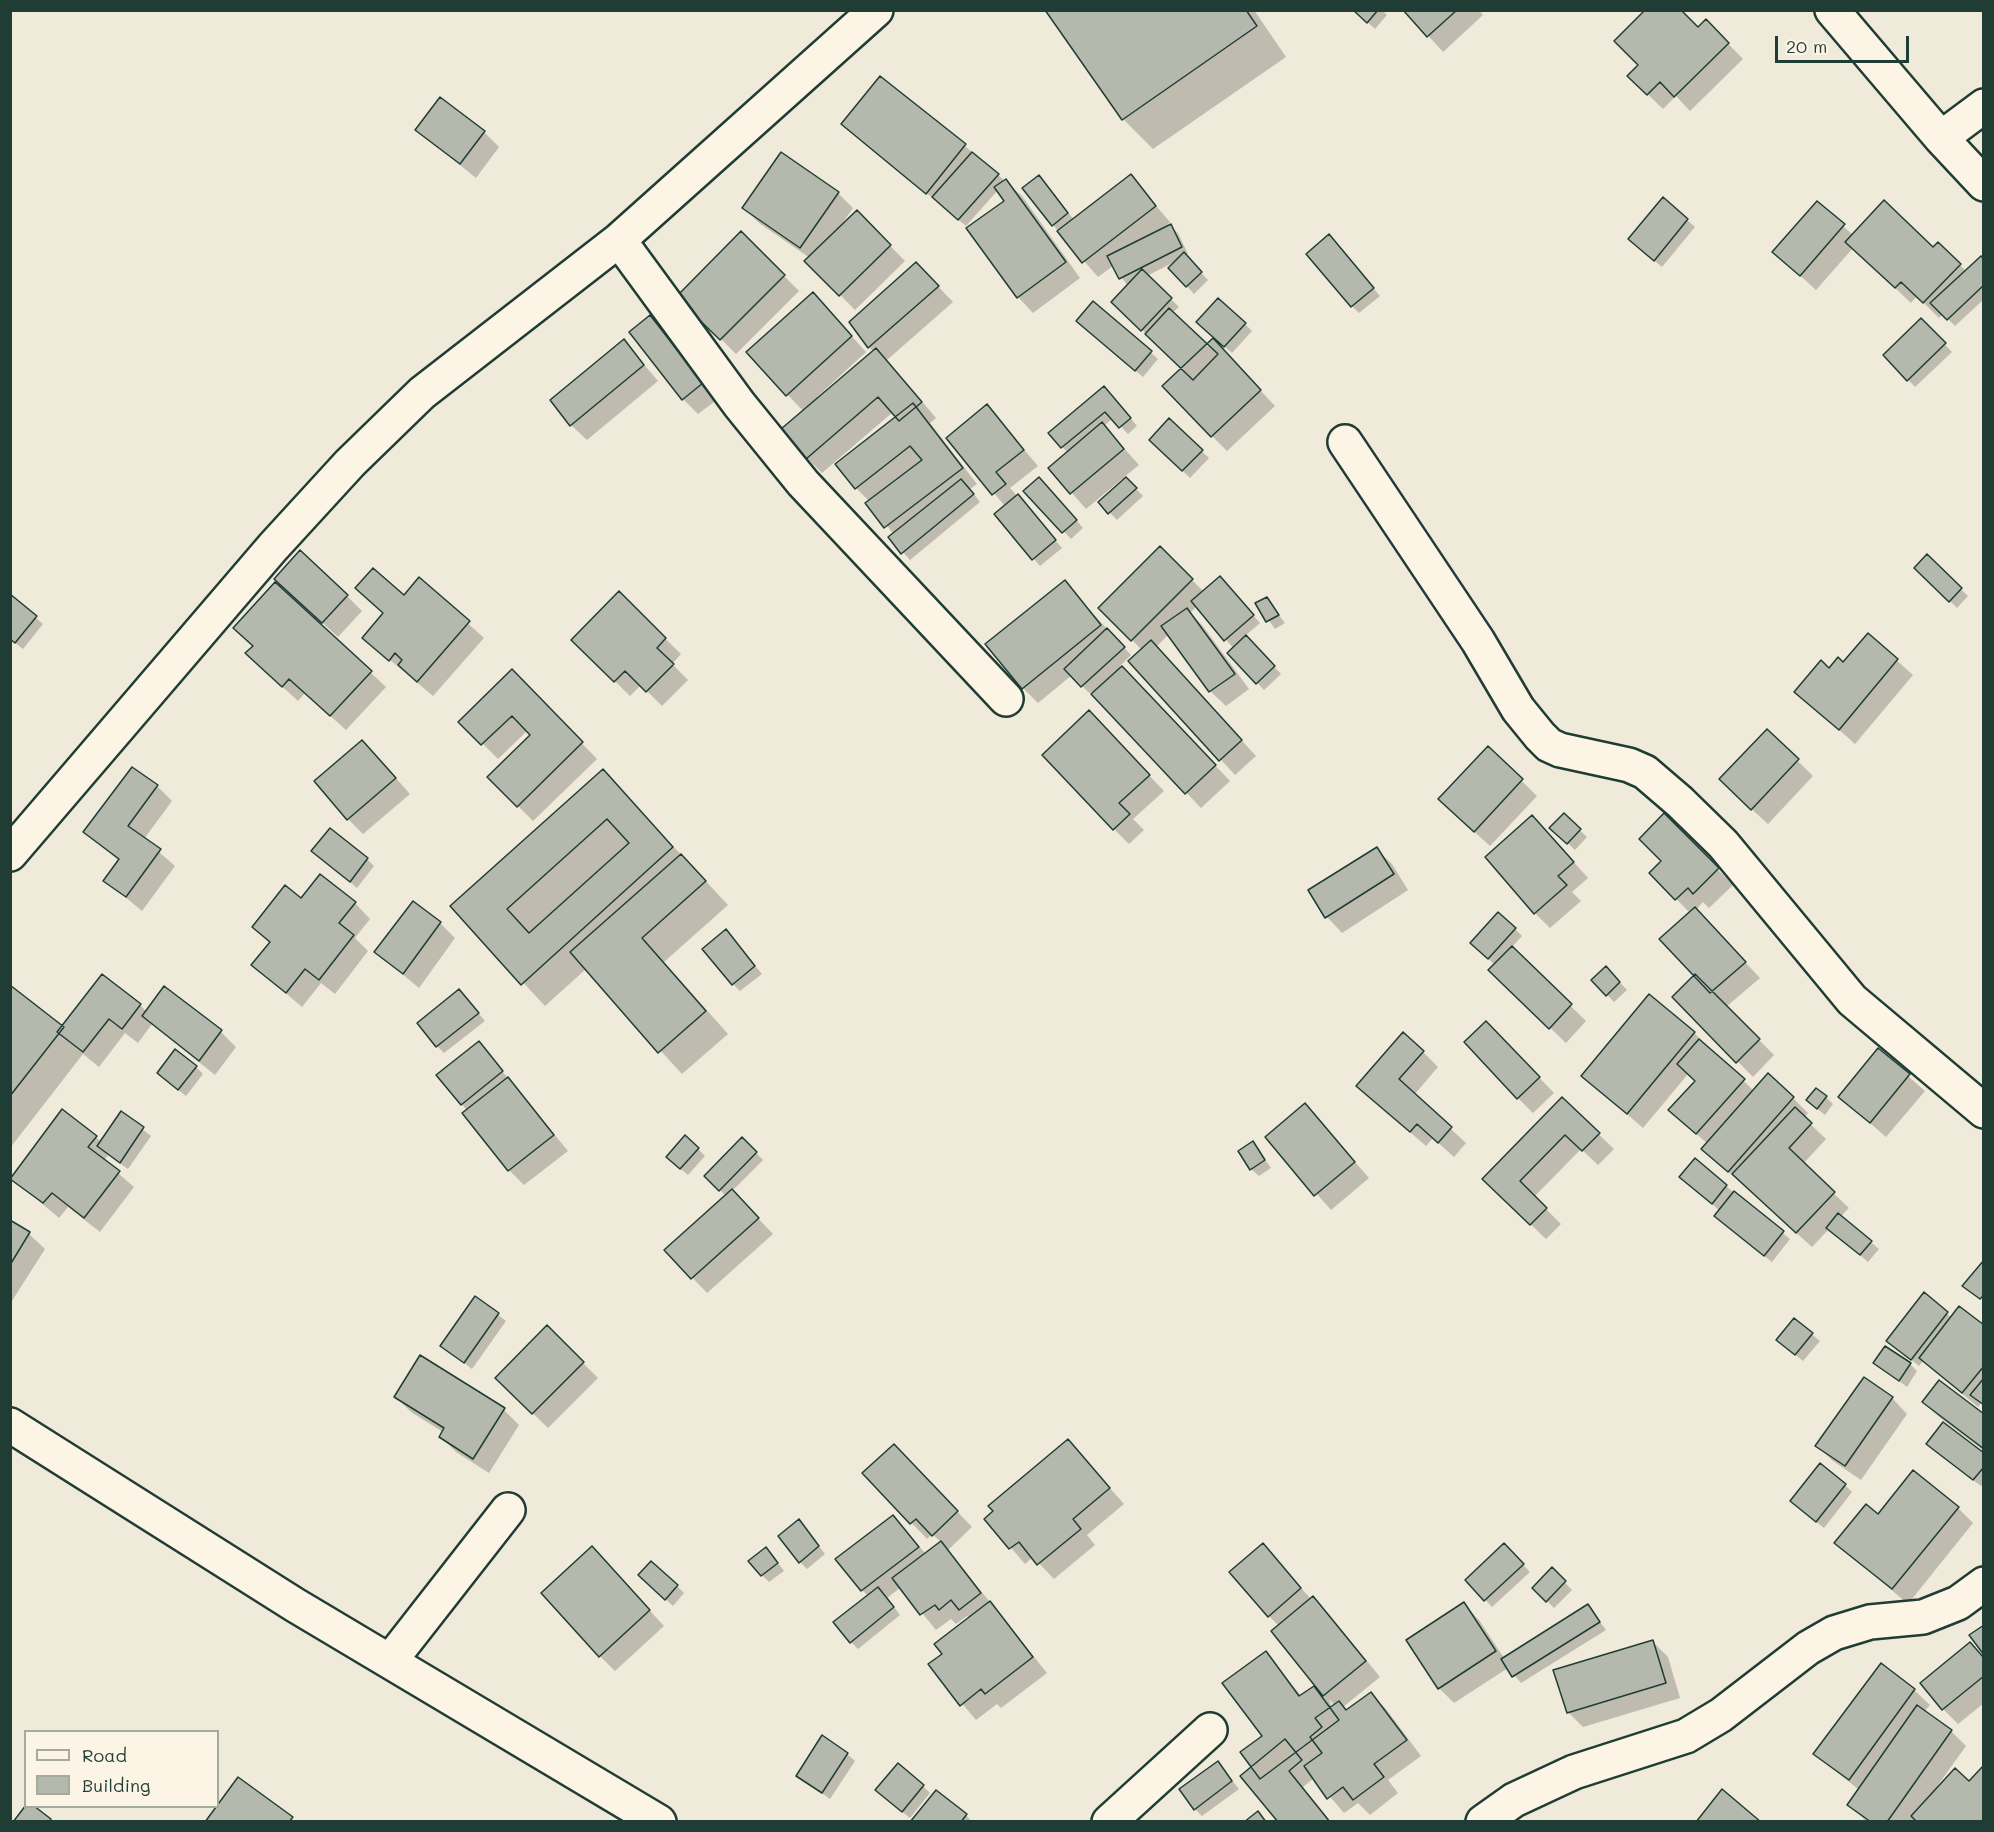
<!DOCTYPE html>
<html>
<head>
<meta charset="utf-8">
<style>
	body { margin:0 }
	#map { position:relative; width:1994px; height:1832px; overflow:hidden; background:#efeada; font-family:Mali,sans-serif }
	canvas { display:block }
	.frame { position:absolute; inset:0; border:12px solid #1f3d34; pointer-events:none }
	.legend { position:absolute; left:24px; top:1730px; width:195px; height:78px; box-sizing:border-box; background:#fcf5e5; border:2px solid #a4ab9e; margin:0; padding:8px 10px; list-style:none; font-size:18px; color:#1f3d34 }
	.legend li { display:flex; align-items:center; gap:12px; height:30px }
	.legend b { width:30px; border:2px solid #a4ab9e }
	.scale { position:absolute; left:1775px; top:36px; width:134px; height:27px; box-sizing:border-box; border:3px solid #1f3d34; border-top:0; padding-left:8px; font-size:18px; line-height:21px; white-space:nowrap; color:#1f3d34; -webkit-text-stroke:4px #fcf5e5; paint-order:stroke }
</style>
</head>
<body>
<div id="map">
<canvas width="1994" height="1832"></canvas>
<div class="frame"></div>
<ul class="legend">
<li><b style="height:8px;background:#fcf5e5"></b>Road</li>
<li><b style="height:16px;background:#b5b9ad"></b>Building</li>
</ul>
<div class="scale">20 m</div>
</div>
<script>
const c = document.querySelector('canvas').getContext('2d');
c.lineJoin = 'round';
function paint(path, color) { c.fillStyle = color; c.fill(path, 'evenodd'); }
const poly = rows => new Path2D(rows.map(r => 'M' + r).join(''));
function stroke(path, color, width, dash) { c.strokeStyle = color; c.lineWidth = width; c.lineCap = dash ? 'butt' : 'round'; c.setLineDash(dash || []); c.stroke(path); }
paint(poly([
	[1047,10,1254,10,1286,57,1153,149,1123,119],
	[1354,10,1382,10,1387,15,1375,29],
	[1405,10,1479,10,1483,15,1443,52],
	[1706,21,1743,59,1690,111,1676,96,1663,109,1629,76],
	[881,78,965,146,1022,196,1080,278,1033,313,1018,297,1007,201,998,190,966,226,843,124],
	[417,130,484,132,499,147,476,178],
	[1130,176,1170,222,1161,231,1170,226,1178,233,1188,254,1185,256,1208,280,1194,294,1170,268,1176,261,1147,276,1179,307,1172,313,1207,346,1228,356,1275,406,1227,451,1212,436,1183,369,1113,302,1128,286,1113,266,1098,277,1053,225,1046,184,1074,220],
	[838,193,853,208,842,224,857,212,905,261,855,310,807,261,810,258,759,223,744,208],
	[1663,199,1695,227,1662,267,1637,246],
	[1817,203,1853,235,1933,249,1938,244,1966,271,1984,261,1984,299,1955,326,1943,314,1939,318,1917,296,1911,303,1853,248,1816,290,1774,252],
	[741,233,799,291,736,354,679,297],
	[1336,244,1380,296,1359,313,1352,306],
	[931,279,953,302,887,360,936,418,930,423,977,484,970,489,980,502,910,560,890,538,894,535,870,502,856,488,897,417,893,412,822,473,807,458,804,412,748,353,828,310,866,352,817,397,819,399,874,352,869,347],
	[1094,303,1158,359,1143,377,1085,328],
	[650,317,718,399,698,414,683,399],
	[1921,320,1952,352,1915,387,1885,355],
	[1245,324,1252,331,1232,353,1205,330],
	[624,341,658,381,587,440,571,425],
	[1111,395,1137,426,1128,434,1113,418,1104,426,1139,465,1124,477,1143,496,1117,520,1100,502,1124,481,1122,479,1086,509,1050,468,1068,453,1050,434],
	[987,406,1038,466,1010,488,1062,548,1040,566,996,514,1005,506,948,439],
	[1169,420,1209,458,1190,478,1151,440],
	[1046,486,1083,528,1071,539,1026,491],
	[1160,548,1204,592,1228,586,1260,623,1245,636,1281,674,1264,690,1230,653,1234,649,1197,606,1190,613,1202,625,1249,689,1226,706,1210,691,1169,634,1156,647,1256,756,1235,775,1130,661,1142,650,1100,608],
	[1927,557,1968,596,1957,608,1916,568],
	[419,579,484,638,433,696,364,638,384,614,357,588,404,597],
	[1064,582,1131,655,1120,666,1230,781,1201,808,1091,692,1089,693,1072,675,1038,703,1023,688],
	[619,593,681,654,672,664,688,680,662,706,641,685,630,696,573,640],
	[291,594,347,596,362,611,338,637],
	[10,596,43,624,23,649,10,639],
	[1266,598,1285,623,1275,629,1257,604],
	[235,628,370,672,386,687,346,730,305,693,298,701,262,668,254,647],
	[1868,635,1913,675,1855,744,1796,691,1844,664],
	[512,671,597,759,533,821,489,777,532,735,527,731,498,759,461,722],
	[1104,728,1164,791,1133,819,1144,830,1129,844,1114,829],
	[1767,731,1813,776,1768,824,1736,795],
	[1488,748,1537,796,1490,846,1455,814],
	[377,757,410,794,363,834,348,819],
	[603,771,728,905,664,962,728,1034,682,1074,586,969,545,1006,452,906],
	[157,786,172,801,144,839,175,866,142,911,105,880,119,861,85,832],
	[1564,815,1587,837,1575,850,1552,828],
	[1664,815,1733,885,1709,908,1703,902,1696,910,1760,978,1726,1007,1774,1055,1753,1077,1674,997,1696,976,1690,913,1651,873,1663,861],
	[1547,832,1588,878,1572,892,1581,901,1550,928,1535,913],
	[1376,849,1392,864,1408,890,1342,933,1327,917,1310,891],
	[313,851,367,859,374,866,357,888],
	[301,900,355,903,370,919,355,938,368,951,335,994,321,983,302,1007,253,965,270,944,254,927],
	[440,923,455,938,419,988,376,952],
	[1515,929,1522,936,1511,948,1586,1021,1566,1043,1506,985,1495,965,1479,950],
	[733,939,762,974,740,991,733,984],
	[1613,975,1627,990,1614,1002,1593,980],
	[10,987,64,1029,140,1005,147,1012,164,988,221,1032,236,1047,215,1075,152,1024,138,1043,125,1033,99,1067,83,1054,10,1148],
	[466,998,485,1021,444,1053,437,1046],
	[1694,1033,1754,1091,1793,1098,1808,1113,1804,1118,1826,1139,1803,1164,1849,1208,1840,1217,1879,1249,1868,1262,1829,1229,1812,1247,1703,1149,1708,1144,1686,1125,1696,1082,1688,1074,1643,1128,1583,1076],
	[1501,1038,1554,1093,1533,1113,1518,1098],
	[479,1043,568,1151,524,1185,509,1170,462,1104],
	[1878,1050,1925,1091,1886,1137,1840,1097],
	[1423,1052,1438,1067,1414,1095,1466,1143,1454,1157,1433,1138,1426,1146,1374,1101],
	[196,1067,203,1074,186,1096,166,1080],
	[1826,1097,1833,1104,1825,1115,1816,1108],
	[1562,1099,1614,1149,1598,1165,1581,1149,1534,1197,1561,1224,1546,1239,1499,1194],
	[1305,1105,1369,1178,1331,1210,1267,1137],
	[122,1113,151,1136,128,1169,108,1155,104,1161,134,1187,100,1232,68,1207,59,1218,12,1178,96,1137,101,1142],
	[742,1139,763,1160,732,1191,773,1234,707,1293,666,1250,726,1196,706,1176],
	[1253,1143,1271,1168,1259,1176,1251,1169],
	[698,1149,705,1156,688,1175,675,1164],
	[1681,1177,1726,1186,1790,1239,1772,1262,1723,1223,1720,1211],
	[10,1222,29,1234,45,1249,10,1304],
	[1924,1295,1952,1318,1984,1327,1984,1406,1981,1403,1978,1407,1923,1361,1919,1366,1896,1348],
	[476,1298,506,1321,472,1369,442,1346],
	[1794,1320,1820,1341,1803,1361,1778,1340],
	[547,1327,598,1378,548,1428,497,1378],
	[1875,1363,1910,1364,1917,1371,1907,1387],
	[1864,1379,1892,1398,1907,1414,1861,1480,1833,1461,1817,1446],
	[396,1397,504,1410,519,1425,489,1473,456,1452,441,1437,443,1432,411,1412],
	[1924,1402,1984,1416,1984,1451,1939,1417],
	[1068,1441,1124,1504,1087,1535,1095,1545,1054,1579,1033,1557,1025,1564,986,1519],
	[1935,1451,1984,1455,1984,1483,1981,1486],
	[909,1461,972,1527,948,1550,1047,1673,1001,1708,997,1704,976,1720,930,1665,944,1654,969,1618,967,1616,956,1624,951,1619,936,1630,901,1587,887,1598,900,1615,858,1649,851,1642,868,1596,862,1590,893,1517,926,1554,941,1542,932,1534,927,1539,864,1473],
	[1845,1485,1852,1492,1824,1528,1799,1508],
	[1958,1508,1973,1523,1908,1604,1836,1543,1878,1516],
	[806,1529,825,1554,807,1569,800,1562],
	[1263,1545,1311,1599,1328,1613,1380,1677,1343,1707,1347,1711,1371,1694,1386,1709,1421,1756,1388,1780,1398,1793,1370,1815,1358,1803,1344,1813,1314,1778,1303,1787,1331,1822,1280,1822,1253,1767,1264,1737,1265,1652,1302,1697,1317,1686,1279,1626,1269,1616],
	[1329,1699,1335,1706,1332,1707],
	[1504,1545,1530,1572,1492,1607,1467,1580],
	[773,1556,784,1571,769,1582,762,1575],
	[607,1564,664,1626,615,1671,600,1656],
	[1552,1569,1572,1590,1554,1608,1534,1588],
	[647,1582,677,1586,684,1593,673,1606],
	[1464,1604,1479,1620,1504,1658,1588,1606,1606,1630,1521,1683,1508,1668,1454,1703,1439,1688],
	[1652,1641,1668,1657,1680,1698,1583,1727,1568,1712],
	[1970,1644,1984,1657,1984,1703,1958,1724,1943,1709],
	[1914,1690,1930,1705,1924,1712,1951,1731,1966,1746,1938,1785,1969,1783,1984,1822,1915,1818,1913,1822,1874,1822,1864,1815,1867,1822,1849,1805,1859,1790,1815,1754],
	[847,1754,855,1761,830,1799,798,1776],
	[1218,1763,1239,1789,1202,1816,1195,1809],
	[923,1786,930,1793,910,1818,884,1797],
	[966,1815,972,1822,912,1822]
]), '#0003');
const building = poly([
	[1045,10,1246,10,1257,26,1122,120,1045,10],
	[1353,10,1378,10,1367,23,1353,10],
	[1403,10,1457,10,1427,37,1403,10],
	[1645,10,1681,10,1698,27,1706,19,1729,43,1674,97,1660,82,1647,95,1627,76,1638,65,1614,41,1645,10],
	[880,76,966,144,926,194,841,124,880,76],
	[440,97,485,131,460,164,415,130,440,97],
	[781,152,839,192,800,248,742,208,781,152],
	[972,152,999,174,958,220,932,197,972,152],
	[1131,174,1156,206,1082,263,1057,231,1131,174],
	[1039,175,1068,213,1052,226,1022,188,1039,175],
	[1006,179,1066,262,1017,298,966,228,1004,201,994,187,1006,179],
	[1663,197,1688,219,1654,261,1628,239,1663,197],
	[1884,200,1933,247,1938,242,1961,264,1923,303,1901,282,1895,288,1845,242,1884,200],
	[1817,201,1845,224,1800,276,1772,252,1817,201],
	[857,210,891,245,839,296,804,261,857,210],
	[1171,224,1182,247,1119,279,1107,256,1171,224],
	[741,231,785,275,720,340,676,297,741,231],
	[1329,234,1374,288,1351,307,1306,254,1329,234],
	[1184,252,1202,272,1186,287,1168,268,1184,252],
	[1981,256,1984,259,1984,285,1947,320,1930,303,1981,256],
	[916,262,939,286,868,348,849,322,916,262],
	[1142,269,1172,298,1141,331,1111,302,1142,269],
	[813,292,852,336,786,396,746,352,813,292],
	[1218,298,1246,323,1224,347,1196,322,1218,298],
	[1093,301,1152,351,1135,371,1076,321,1093,301],
	[1169,308,1218,354,1193,380,1145,334,1169,308],
	[650,315,703,383,682,400,629,332,650,315],
	[1921,318,1946,343,1907,381,1883,355,1921,318],
	[1213,338,1261,390,1211,437,1162,386,1213,338],
	[624,339,644,365,570,426,550,400,624,339],
	[876,348,922,402,899,421,878,397,806,459,781,429,876,348],
	[1104,386,1131,418,1119,428,1105,412,1061,448,1048,433,1104,386],
	[913,403,963,468,884,528,865,503,922,460,910,446,855,489,835,464,913,403],
	[987,404,1024,450,996,472,1006,484,992,495,946,438,987,404],
	[1169,418,1203,450,1182,471,1149,440,1169,418],
	[1102,422,1124,449,1070,494,1048,468,1102,422],
	[1039,477,1077,520,1062,533,1023,491,1039,477],
	[1126,477,1137,488,1108,514,1098,502,1126,477],
	[961,479,974,494,901,554,888,537,961,479],
	[1018,494,1056,540,1032,560,994,514,1018,494],
	[1160,546,1193,579,1131,641,1098,608,1160,546],
	[300,550,348,595,322,623,274,579,300,550],
	[1927,554,1962,588,1949,602,1914,568,1927,554],
	[373,568,404,595,419,577,470,621,417,682,398,665,402,660,395,653,389,661,362,638,383,613,355,588,373,568],
	[1220,576,1254,615,1224,641,1191,601,1220,576],
	[1065,580,1101,625,1022,689,985,644,1065,580],
	[275,582,372,671,330,716,289,679,282,687,245,653,253,646,233,628,275,582],
	[619,591,666,638,657,648,674,664,646,692,625,671,614,682,571,640,619,591],
	[10,594,37,616,15,643,10,639,10,594],
	[1267,597,1279,615,1266,622,1255,603,1267,597],
	[1187,608,1235,674,1209,692,1161,626,1187,608],
	[1107,628,1125,647,1081,687,1064,669,1107,628],
	[1868,633,1898,659,1839,730,1794,692,1821,660,1829,668,1838,657,1843,662,1868,633],
	[1246,635,1275,666,1256,684,1227,653,1246,635],
	[1151,640,1242,740,1219,761,1128,661,1151,640],
	[1122,666,1216,765,1185,794,1091,694,1122,666],
	[512,669,583,742,517,807,487,777,530,735,512,716,481,745,458,722,512,669],
	[1089,710,1150,775,1119,803,1130,814,1113,830,1042,755,1089,710],
	[1767,729,1799,759,1751,810,1719,779,1767,729],
	[362,740,396,778,347,820,314,781,362,740],
	[1488,746,1523,779,1474,832,1438,799,1488,746],
	[132,767,158,785,128,826,161,849,126,897,103,881,119,859,83,832,132,767],
	[603,769,673,847,521,985,450,906,603,769],
	[607,819,629,843,529,933,507,909,607,819],
	[1564,813,1581,829,1567,844,1549,828,1564,813],
	[1664,813,1719,868,1693,894,1688,888,1675,900,1649,873,1661,861,1639,839,1664,813],
	[1532,815,1574,862,1558,876,1567,885,1534,914,1485,857,1532,815],
	[330,828,368,858,350,882,311,851,330,828],
	[1377,847,1394,874,1325,918,1308,890,1377,847],
	[681,854,706,881,642,938,706,1011,658,1053,570,952,681,854],
	[320,874,356,902,339,923,354,935,319,980,305,969,286,993,251,965,270,942,252,927,285,885,301,898,320,874],
	[413,901,441,922,403,974,374,952,413,901],
	[1695,907,1746,962,1710,993,1659,939,1695,907],
	[1498,912,1516,928,1488,959,1470,943,1498,912],
	[726,929,755,966,732,985,702,949,726,929],
	[1512,946,1572,1004,1549,1029,1488,970,1512,946],
	[1606,966,1620,982,1606,996,1591,980,1606,966],
	[102,974,141,1004,122,1029,109,1019,83,1052,57,1032,102,974],
	[1695,974,1760,1039,1736,1063,1672,997,1695,974],
	[10,985,64,1027,10,1096,10,985],
	[164,986,222,1030,199,1061,142,1016,164,986],
	[459,989,479,1013,436,1047,417,1023,459,989],
	[1649,994,1695,1032,1627,1114,1581,1076,1649,994],
	[1486,1021,1540,1077,1517,1099,1464,1042,1486,1021],
	[1403,1032,1424,1051,1399,1079,1452,1127,1438,1143,1417,1124,1410,1132,1356,1086,1403,1032],
	[1699,1039,1745,1079,1696,1134,1668,1110,1695,1081,1677,1064,1699,1039],
	[479,1041,503,1071,461,1105,436,1075,479,1041],
	[1878,1048,1910,1074,1870,1123,1838,1097,1878,1048],
	[175,1049,197,1066,178,1090,157,1073,175,1049],
	[1768,1073,1794,1097,1728,1172,1701,1149,1768,1073],
	[508,1077,554,1135,508,1171,462,1113,508,1077],
	[1816,1088,1827,1096,1817,1109,1806,1100,1816,1088],
	[1562,1097,1600,1133,1582,1151,1565,1135,1520,1181,1547,1208,1530,1225,1482,1179,1562,1097],
	[1305,1103,1355,1162,1314,1196,1265,1137,1305,1103],
	[1795,1107,1812,1123,1789,1148,1835,1192,1796,1233,1732,1174,1795,1107],
	[62,1109,97,1136,88,1147,120,1171,84,1218,52,1193,43,1203,10,1179,62,1109],
	[121,1111,144,1127,120,1163,97,1146,121,1111],
	[685,1135,699,1148,680,1169,666,1157,685,1135],
	[742,1137,757,1152,719,1191,704,1176,742,1137],
	[1253,1141,1265,1160,1250,1170,1238,1151,1253,1141],
	[1695,1158,1727,1185,1712,1204,1679,1177,1695,1158],
	[732,1189,759,1218,691,1279,664,1250,732,1189],
	[1734,1191,1784,1231,1764,1256,1714,1216,1734,1191],
	[1838,1213,1872,1241,1860,1255,1826,1228,1838,1213],
	[10,1220,30,1232,10,1265,10,1220],
	[1984,1260,1984,1295,1980,1299,1962,1286,1984,1260],
	[1924,1292,1948,1312,1911,1360,1886,1341,1924,1292],
	[475,1296,499,1313,464,1363,440,1346,475,1296],
	[1959,1306,1984,1325,1984,1366,1962,1393,1919,1358,1959,1306],
	[1794,1318,1813,1333,1795,1355,1776,1340,1794,1318],
	[547,1325,584,1362,532,1414,495,1378,547,1325],
	[1885,1346,1911,1363,1899,1381,1873,1363,1885,1346],
	[420,1355,505,1408,473,1459,439,1437,444,1428,394,1397,420,1355],
	[1864,1377,1893,1397,1845,1466,1815,1446,1864,1377],
	[1984,1378,1984,1405,1970,1395,1984,1378],
	[1939,1380,1984,1414,1984,1449,1922,1402,1939,1380],
	[1943,1422,1984,1453,1984,1467,1973,1480,1926,1444,1943,1422],
	[1068,1439,1110,1488,1073,1519,1081,1529,1037,1565,1019,1542,1009,1549,984,1519,993,1511,988,1506,1068,1439],
	[894,1444,958,1511,932,1536,916,1519,910,1524,862,1473,894,1444],
	[1820,1463,1846,1484,1816,1522,1790,1501,1820,1463],
	[1913,1470,1959,1507,1892,1589,1834,1543,1866,1504,1878,1514,1913,1470],
	[893,1515,919,1547,861,1591,835,1559,893,1515],
	[799,1519,819,1546,799,1563,778,1536,799,1519],
	[941,1541,981,1593,959,1610,951,1600,939,1610,935,1605,920,1615,892,1578,941,1541],
	[1263,1543,1301,1588,1268,1617,1229,1572,1263,1543],
	[1504,1543,1524,1564,1484,1601,1465,1580,1504,1543],
	[592,1546,650,1610,599,1657,541,1593,592,1546],
	[766,1547,778,1563,761,1576,748,1561,766,1547],
	[651,1561,678,1585,665,1600,638,1575,651,1561],
	[1552,1567,1566,1581,1546,1602,1532,1588,1552,1567],
	[878,1587,894,1607,850,1643,833,1622,878,1587],
	[1313,1596,1366,1661,1323,1696,1271,1631,1313,1596],
	[990,1601,1033,1657,985,1694,981,1689,960,1706,928,1664,942,1654,934,1644,990,1601],
	[1464,1602,1496,1651,1438,1689,1406,1640,1464,1602],
	[1588,1604,1600,1622,1512,1677,1501,1659,1588,1604],
	[1984,1625,1984,1655,1969,1635,1984,1625],
	[1653,1640,1666,1683,1567,1713,1553,1670,1653,1640],
	[1970,1642,1984,1658,1984,1676,1942,1710,1920,1683,1970,1642],
	[1266,1651,1299,1696,1314,1686,1339,1720,1260,1779,1240,1752,1262,1736,1222,1683,1266,1651],
	[1881,1663,1915,1689,1849,1780,1813,1754,1881,1663],
	[1371,1692,1407,1740,1374,1764,1384,1777,1353,1800,1343,1787,1327,1799,1304,1766,1322,1753,1310,1737,1322,1727,1315,1718,1339,1701,1346,1710,1371,1692],
	[1917,1705,1952,1730,1887,1822,1871,1822,1847,1805,1917,1705],
	[822,1735,848,1753,822,1793,796,1776,822,1735],
	[1285,1739,1302,1760,1289,1771,1330,1822,1278,1822,1240,1776,1285,1739],
	[1218,1761,1232,1781,1194,1810,1179,1789,1218,1761],
	[898,1763,924,1785,902,1812,875,1790,898,1763],
	[1984,1765,1984,1822,1917,1822,1911,1816,1955,1768,1969,1781,1984,1765],
	[238,1777,293,1817,289,1822,205,1822,238,1777],
	[1722,1789,1761,1822,1696,1822,1722,1789],
	[936,1790,967,1814,961,1822,910,1822,936,1790],
	[26,1805,34,1806,51,1819,49,1822,13,1822,26,1805],
	[1258,1811,1266,1822,1244,1822,1258,1811]
]);
paint(building, '#b5b9ad');
stroke(building, '#1f3d34', 1.5);
const minor = poly([
	[1832,10,1941,138,1984,184],
	[1941,138,1984,106],
	[619,240,739,404,803,483,1006,699],
	[1345,442,1478,641,1518,709,1540,736,1549,745,1560,750,1629,765,1645,772,1680,802,1723,844,1852,1000,1984,1111],
	[10,854,273,547,350,463,422,393,619,240,876,10],
	[10,1425,295,1605,659,1822],
	[390,1661,508,1510],
	[1109,1822,1210,1730],
	[1483,1822,1514,1800,1574,1772,1686,1736,1721,1715,1808,1648,1834,1633,1870,1622,1923,1617,1958,1603,1984,1584]
]);
stroke(minor, '#1f3d34', 38);
stroke(minor, '#fcf5e5', 33);
</script>
</body>
</html>
